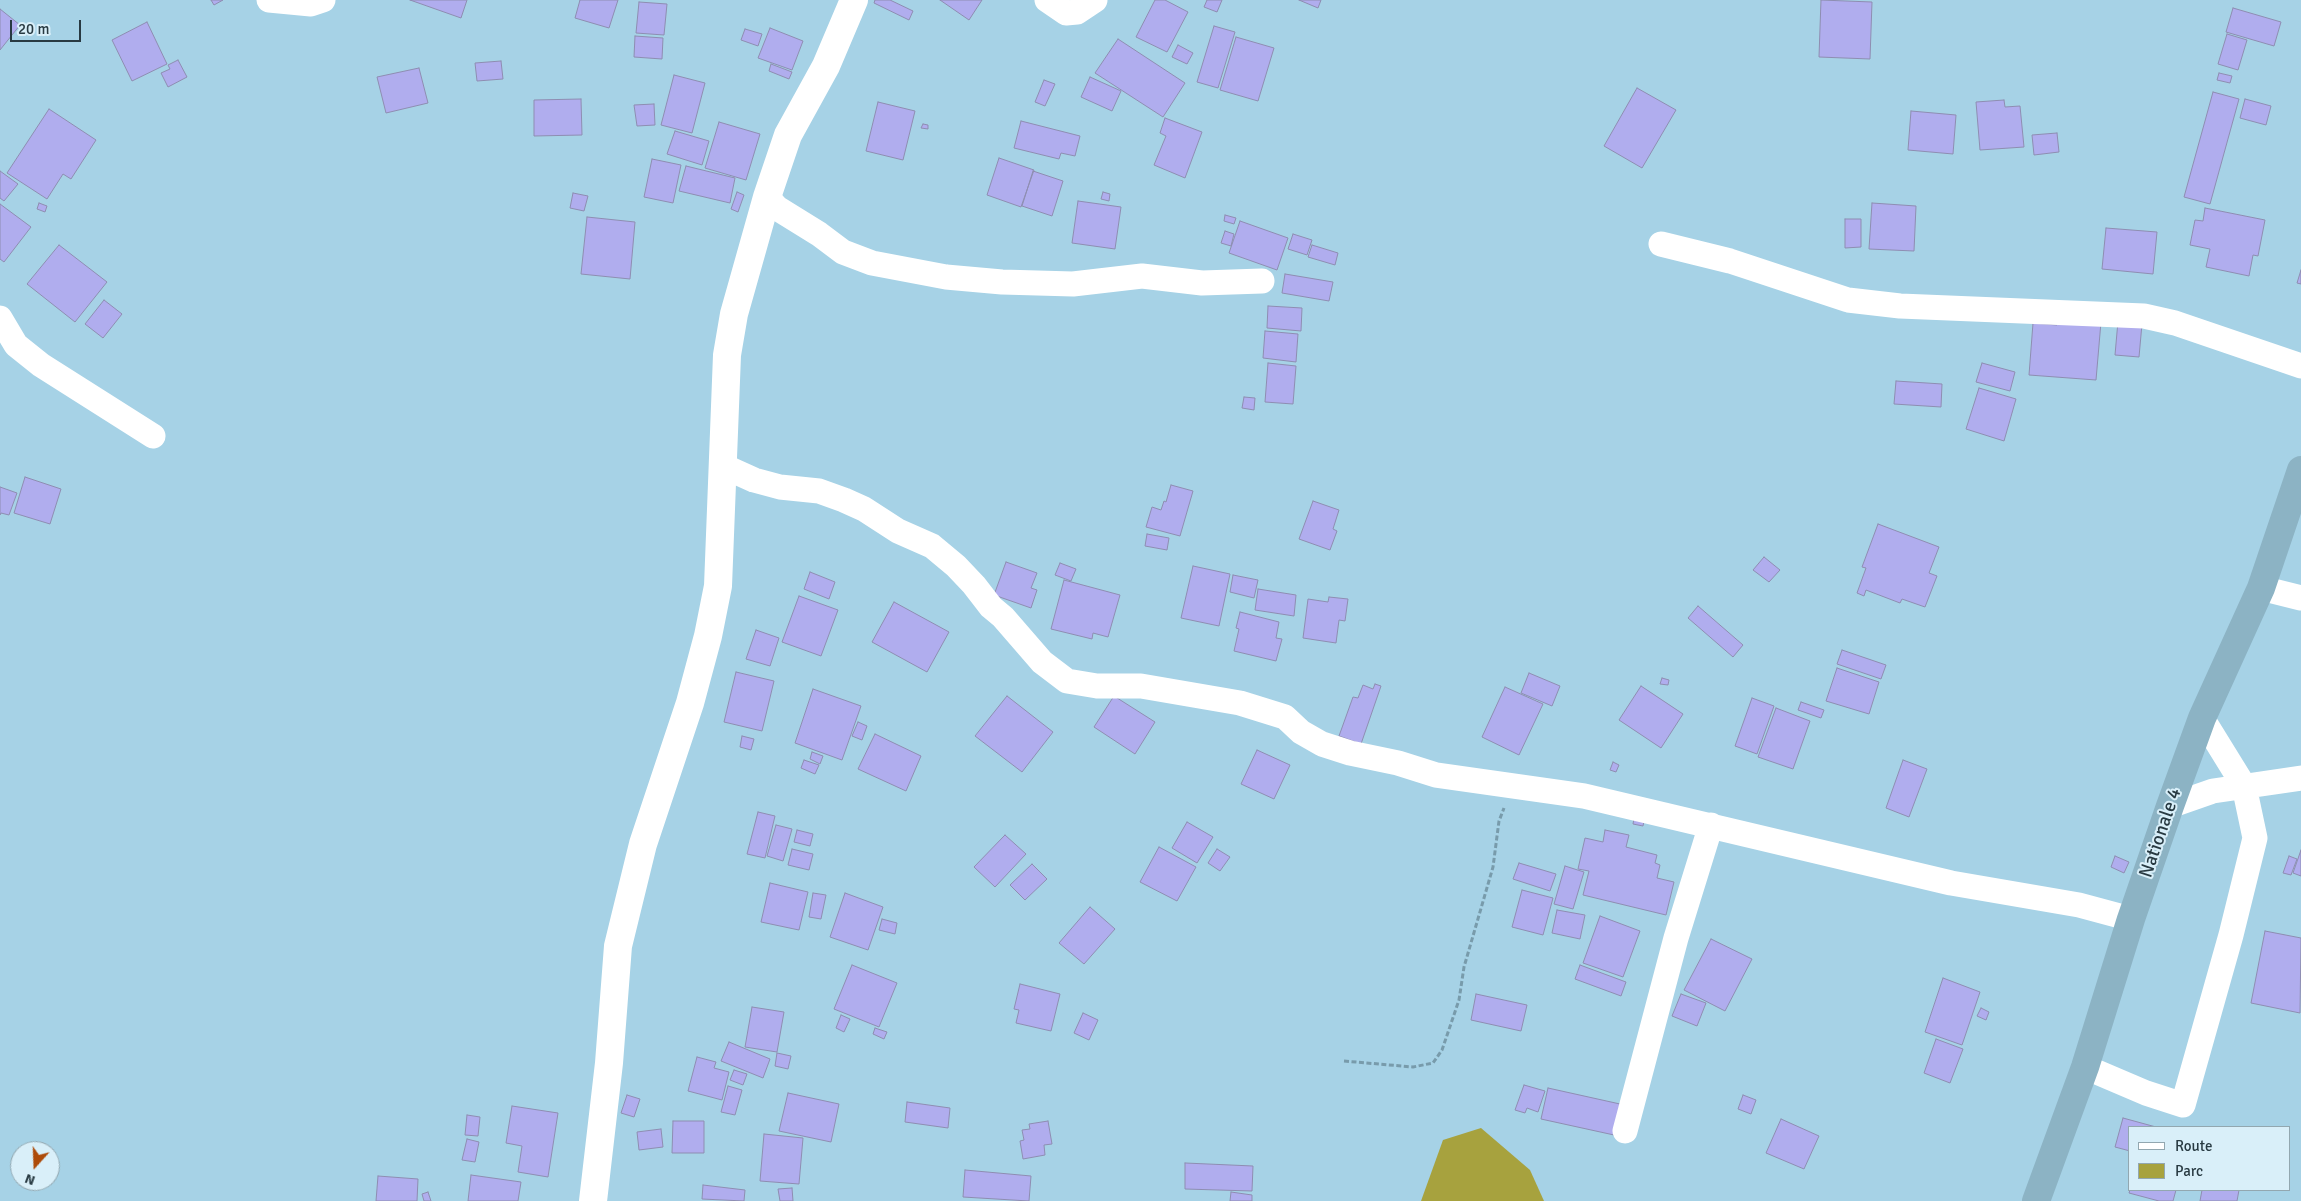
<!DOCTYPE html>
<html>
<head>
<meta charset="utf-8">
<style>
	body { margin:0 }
	#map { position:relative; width:2301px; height:1201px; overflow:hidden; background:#a6d2e6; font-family:Signika,sans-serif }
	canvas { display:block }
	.legend { position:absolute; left:2128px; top:1126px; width:162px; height:65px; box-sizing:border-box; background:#d9eff9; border:1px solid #92a7b0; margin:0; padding:6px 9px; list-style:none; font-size:15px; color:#283a42 }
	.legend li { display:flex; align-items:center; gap:10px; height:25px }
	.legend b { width:25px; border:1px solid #92a7b0 }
	.north { position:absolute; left:10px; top:1141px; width:50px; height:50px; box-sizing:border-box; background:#d9eff9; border:1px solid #92a7b0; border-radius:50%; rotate:200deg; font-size:14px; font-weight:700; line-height:20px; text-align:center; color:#283a42 }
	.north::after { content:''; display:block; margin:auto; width:18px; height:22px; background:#ad4b0a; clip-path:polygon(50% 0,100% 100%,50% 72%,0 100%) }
	.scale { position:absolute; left:10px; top:20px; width:71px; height:22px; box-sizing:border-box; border:2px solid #283a42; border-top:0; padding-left:6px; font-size:15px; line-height:18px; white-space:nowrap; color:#283a42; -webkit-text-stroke:4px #d9eff9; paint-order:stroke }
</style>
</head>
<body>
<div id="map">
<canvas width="2301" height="1201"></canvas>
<ul class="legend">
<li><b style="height:6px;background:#fff"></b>Route</li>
<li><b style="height:14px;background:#a7a23e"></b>Parc</li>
</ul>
<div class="north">N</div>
<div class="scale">20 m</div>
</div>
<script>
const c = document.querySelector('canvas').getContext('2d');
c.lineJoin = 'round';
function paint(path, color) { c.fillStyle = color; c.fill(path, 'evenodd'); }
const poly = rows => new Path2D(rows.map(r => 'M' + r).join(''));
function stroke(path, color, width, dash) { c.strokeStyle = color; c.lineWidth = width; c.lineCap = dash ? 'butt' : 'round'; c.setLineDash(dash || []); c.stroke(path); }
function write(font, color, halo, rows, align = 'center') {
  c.font = font + ' Signika,sans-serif'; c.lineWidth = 4; c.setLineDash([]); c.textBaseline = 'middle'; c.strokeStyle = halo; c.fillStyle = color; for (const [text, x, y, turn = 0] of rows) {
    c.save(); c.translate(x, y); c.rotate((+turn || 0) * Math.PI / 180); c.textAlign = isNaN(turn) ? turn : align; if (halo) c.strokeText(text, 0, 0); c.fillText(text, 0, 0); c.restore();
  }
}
paint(poly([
	[1481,1128,1530,1170,1544,1201,1421,1201,1443,1140]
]), '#a7a23e');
const building = poly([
	[211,0,223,0,214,5,211,0],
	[410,0,467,0,461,18,410,0],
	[580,0,618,0,609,28,575,18,580,0],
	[875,0,890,0,913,11,909,20,874,3,875,0],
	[940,0,982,0,969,20,940,0],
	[1155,0,1165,0,1188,12,1167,52,1136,37,1155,0],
	[1207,0,1222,0,1217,12,1204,7,1207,0],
	[1299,0,1321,0,1318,8,1299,0],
	[1821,0,1872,2,1870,59,1819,57,1821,0],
	[639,2,667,4,664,35,636,33,639,2],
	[2233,8,2281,22,2274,46,2226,32,2233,8],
	[0,9,20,25,0,50,0,9],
	[147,22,167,64,132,81,112,40,147,22],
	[1214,26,1235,32,1218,88,1197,82,1214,26],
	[770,28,803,41,792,70,758,58,770,28],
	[745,29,762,34,758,46,741,40,745,29],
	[2227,34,2247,40,2238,70,2218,64,2227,34],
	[635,36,663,38,662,59,634,57,635,36],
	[1236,37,1274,48,1258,101,1220,90,1236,37],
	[1118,39,1185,83,1163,117,1095,73,1118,39],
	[1178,45,1193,53,1187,64,1172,57,1178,45],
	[178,60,187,77,168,87,161,73,170,69,168,65,178,60],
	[501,61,503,79,477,81,475,63,501,61],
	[771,64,792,72,789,79,769,71,771,64],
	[419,68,428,103,386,113,377,77,419,68],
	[2219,73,2232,76,2230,83,2217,80,2219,73],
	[674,75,705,83,692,133,661,125,674,75],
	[1090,77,1121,91,1112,111,1081,97,1090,77],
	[1044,80,1055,84,1045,106,1035,102,1044,80],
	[1637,88,1676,110,1642,168,1604,146,1637,88],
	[2213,92,2239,99,2210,204,2184,197,2213,92],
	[581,99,582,135,534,136,534,100,581,99],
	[2245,99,2271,106,2266,125,2240,118,2245,99],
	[2004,100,2005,107,2020,106,2024,147,1980,150,1976,102,2004,100],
	[878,102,915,111,903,160,866,151,878,102],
	[654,104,655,125,637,126,634,105,654,104],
	[49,109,96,140,71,179,63,174,47,199,7,173,49,109],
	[1911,111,1956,115,1953,154,1908,150,1911,111],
	[1165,118,1202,132,1185,178,1154,165,1166,136,1160,133,1165,118],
	[1021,121,1080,136,1075,156,1061,153,1059,159,1014,148,1021,121],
	[719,122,760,134,746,180,705,168,719,122],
	[923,124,928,125,928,129,921,128,923,124],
	[675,131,709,141,702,165,667,154,675,131],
	[2057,133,2059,152,2034,155,2032,135,2057,133],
	[999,158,1034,170,1021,207,987,195,999,158],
	[652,159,681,165,673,203,644,197,652,159],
	[686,166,735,178,730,203,679,191,686,166],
	[0,171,18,184,4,201,0,198,0,171],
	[1033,171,1063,181,1052,216,1022,206,1033,171],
	[737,192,744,195,738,212,731,209,737,192],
	[1103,192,1110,194,1109,201,1101,199,1103,192],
	[573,193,588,196,584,211,570,208,573,193],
	[1078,201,1121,207,1115,249,1072,243,1078,201],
	[39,203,47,206,45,212,37,209,39,203],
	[1872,203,1916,206,1914,251,1869,249,1872,203],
	[0,204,31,227,4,262,0,259,0,204],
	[2205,208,2265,220,2258,256,2253,255,2249,276,2206,267,2210,249,2190,245,2195,220,2203,221,2205,208],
	[1225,215,1236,218,1234,224,1224,221,1225,215],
	[587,217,635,222,630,279,581,274,587,217],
	[1845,219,1861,219,1861,247,1845,248,1845,219],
	[1240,221,1288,238,1277,270,1229,253,1240,221],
	[2106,228,2157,232,2153,274,2102,269,2106,228],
	[1225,231,1234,234,1231,246,1221,243,1225,231],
	[1293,234,1312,240,1307,255,1288,249,1293,234],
	[59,245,107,282,75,322,27,284,59,245],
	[1312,245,1338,253,1335,265,1308,257,1312,245],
	[2301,270,2301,284,2297,283,2301,270],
	[1285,274,1333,282,1329,301,1282,293,1285,274],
	[104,300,122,314,103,338,85,324,104,300],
	[1268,306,1302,308,1301,331,1267,328,1268,306],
	[2058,319,2101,322,2096,380,2029,375,2033,323,2057,325,2058,319],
	[2118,321,2142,324,2139,357,2115,355,2118,321],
	[1265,331,1298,334,1296,362,1263,358,1265,331],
	[1268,363,1296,366,1293,404,1265,402,1268,363],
	[1982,363,2015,372,2010,391,1976,382,1982,363],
	[1896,381,1942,384,1941,407,1894,404,1896,381],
	[1979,388,2016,399,2004,441,1966,429,1979,388],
	[1244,397,1255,398,1254,410,1242,408,1244,397],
	[25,477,61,489,50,524,14,513,25,477],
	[1171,485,1193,491,1180,536,1146,527,1152,507,1161,510,1164,501,1166,502,1171,485],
	[0,487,17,493,9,515,1,513,0,515,0,487],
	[1313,501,1339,510,1333,529,1337,531,1330,550,1299,539,1313,501],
	[1878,524,1939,547,1929,573,1937,576,1925,607,1902,599,1900,603,1866,590,1864,596,1857,593,1866,568,1862,567,1878,524],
	[1147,534,1169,538,1167,550,1145,546,1147,534],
	[1764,557,1780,570,1769,582,1753,570,1764,557],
	[1006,562,1037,573,1031,588,1037,590,1031,608,994,595,1006,562],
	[1060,563,1076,569,1071,581,1055,575,1060,563],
	[1193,566,1230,574,1219,626,1181,618,1193,566],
	[810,572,835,582,829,599,804,589,810,572],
	[1233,575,1258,580,1254,598,1230,592,1233,575],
	[1064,580,1120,595,1108,637,1093,633,1092,639,1051,629,1064,580],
	[1258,589,1296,595,1294,616,1255,610,1258,589],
	[799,596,838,610,821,656,782,642,799,596],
	[1329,597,1348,599,1345,621,1339,620,1336,643,1303,638,1308,599,1328,602,1329,597],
	[894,602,949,632,927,672,872,642,894,602],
	[1698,606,1743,645,1733,657,1688,618,1698,606],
	[1240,612,1279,622,1276,638,1282,639,1276,661,1234,651,1239,629,1236,628,1240,612],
	[756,630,779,638,770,666,746,659,756,630],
	[1842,650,1886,665,1881,679,1837,664,1842,650],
	[1837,668,1879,682,1869,714,1826,701,1837,668],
	[736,672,774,681,762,731,724,722,736,672],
	[1529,673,1560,686,1552,706,1521,693,1529,673],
	[1662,678,1669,680,1668,685,1660,684,1662,678],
	[1375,684,1381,686,1361,744,1339,736,1353,697,1358,698,1363,685,1373,689,1375,684],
	[1641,686,1683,714,1661,748,1619,720,1641,686],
	[1505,687,1543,704,1519,755,1482,737,1505,687],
	[813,689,861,706,842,760,795,743,813,689],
	[1007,696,1053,732,1022,772,975,736,1007,696],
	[1114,696,1155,722,1135,754,1094,727,1114,696],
	[1752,698,1774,706,1757,754,1735,746,1752,698],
	[1801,702,1824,710,1821,718,1798,710,1801,702],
	[1776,708,1810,721,1793,769,1758,757,1776,708],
	[858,722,867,726,862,740,852,736,858,722],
	[875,734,921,756,906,791,858,769,875,734],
	[742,736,754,739,751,750,740,747,742,736],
	[1257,750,1290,765,1274,799,1241,784,1257,750],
	[812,752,823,756,820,764,810,759,812,752],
	[804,760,819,765,815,774,801,768,804,760],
	[1903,760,1927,769,1909,817,1886,808,1903,760],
	[1613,762,1619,765,1616,772,1610,770,1613,762],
	[758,812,775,816,765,858,747,854,758,812],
	[1634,818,1644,821,1643,826,1633,824,1634,818],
	[1187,822,1213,837,1197,863,1172,848,1187,822],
	[776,825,792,829,783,861,767,856,776,825],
	[797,830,813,834,810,846,794,842,797,830],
	[1605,830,1629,835,1626,847,1657,855,1655,863,1660,865,1657,878,1674,882,1666,915,1583,895,1589,871,1578,869,1585,838,1603,842,1605,830],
	[1005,835,1026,854,995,887,974,867,1005,835],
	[1159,847,1196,867,1177,901,1140,882,1159,847],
	[792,849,813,854,809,870,788,865,792,849],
	[1217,849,1230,857,1220,871,1208,863,1217,849],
	[2301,850,2301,876,2293,873,2301,850],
	[2115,856,2129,862,2124,873,2111,867,2115,856],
	[2289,856,2297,859,2291,875,2283,873,2289,856],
	[1519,863,1556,874,1550,891,1513,879,1519,863],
	[1032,864,1047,879,1025,900,1010,885,1032,864],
	[1565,866,1584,872,1573,909,1554,904,1565,866],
	[770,883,808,892,799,930,761,922,770,883],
	[1522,890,1553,898,1543,935,1512,927,1522,890],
	[813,893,826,895,821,919,809,917,813,893],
	[845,893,883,907,868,950,830,937,845,893],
	[1090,907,1115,929,1084,964,1059,943,1090,907],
	[1557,910,1585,915,1580,939,1552,933,1557,910],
	[1600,916,1640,931,1623,977,1583,963,1600,916],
	[882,919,897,923,895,934,879,930,882,919],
	[2265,931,2301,938,2300,1013,2251,1003,2265,931],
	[1711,939,1752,959,1725,1011,1684,990,1711,939],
	[852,965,897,983,879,1027,834,1009,852,965],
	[1580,965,1626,982,1621,996,1575,979,1580,965],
	[1943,978,1980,992,1962,1045,1925,1032,1943,978],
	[1020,984,1060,994,1051,1031,1016,1023,1019,1010,1014,1009,1020,984],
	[1476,994,1527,1005,1521,1031,1471,1020,1476,994],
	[1681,994,1706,1003,1697,1026,1672,1016,1681,994],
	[752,1007,784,1012,777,1052,745,1047,752,1007],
	[1981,1008,1989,1012,1986,1020,1977,1016,1981,1008],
	[1083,1013,1098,1020,1089,1040,1074,1033,1083,1013],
	[841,1015,850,1019,844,1032,836,1028,841,1015],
	[875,1028,887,1032,884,1039,873,1034,875,1028],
	[1936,1039,1963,1049,1950,1083,1924,1073,1936,1039],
	[729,1042,770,1059,763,1078,721,1061,729,1042],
	[777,1053,791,1056,788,1069,775,1066,777,1053],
	[697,1057,716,1062,714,1068,729,1072,722,1100,688,1091,697,1057],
	[734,1070,747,1074,743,1085,730,1080,734,1070],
	[1524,1085,1545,1091,1538,1112,1527,1108,1525,1113,1515,1110,1524,1085],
	[728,1086,742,1090,735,1115,721,1112,728,1086],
	[1548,1088,1620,1104,1614,1135,1541,1119,1548,1088],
	[788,1093,839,1104,831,1142,779,1131,788,1093],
	[627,1095,640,1099,634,1117,621,1113,627,1095],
	[1743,1095,1756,1100,1751,1114,1738,1109,1743,1095],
	[907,1102,950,1108,948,1128,905,1122,907,1102],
	[512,1106,558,1113,548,1177,518,1172,522,1146,506,1143,512,1106],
	[467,1115,480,1117,478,1136,465,1135,467,1115],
	[2123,1118,2156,1127,2130,1127,2130,1151,2115,1147,2123,1118],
	[1781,1119,1819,1136,1804,1169,1766,1153,1781,1119],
	[673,1121,704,1121,704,1153,672,1153,673,1121],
	[1048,1121,1052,1144,1044,1145,1045,1155,1023,1159,1020,1141,1024,1140,1022,1130,1030,1129,1029,1124,1048,1121],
	[661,1129,663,1147,639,1150,637,1132,661,1129],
	[764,1134,803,1138,799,1184,760,1181,764,1134],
	[467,1139,479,1142,475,1162,462,1160,467,1139],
	[1185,1163,1253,1166,1252,1191,1185,1189,1185,1163],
	[965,1170,1031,1176,1029,1201,963,1197,965,1170],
	[471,1175,521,1182,518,1201,468,1201,471,1175],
	[378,1176,418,1179,417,1201,376,1201,378,1176],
	[703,1185,745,1190,744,1201,702,1199,703,1185],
	[792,1188,793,1201,780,1201,778,1189,792,1188],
	[2130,1190,2176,1190,2173,1201,2159,1201,2129,1193,2130,1190],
	[2202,1190,2239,1190,2237,1201,2200,1201,2202,1190],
	[428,1192,431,1201,424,1201,422,1194,428,1192],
	[1231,1192,1252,1195,1252,1201,1230,1201,1231,1192]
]);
paint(building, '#b0adee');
stroke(building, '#8e8db1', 1);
stroke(poly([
	[1344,1061,1413,1067,1433,1063,1442,1050,1459,1000,1464,967,1493,867,1499,821,1504,808]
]), '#789bab', 3, [5, 2.5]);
stroke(poly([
	[269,0,311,4,323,0],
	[1047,0,1066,13,1077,12,1095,0],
	[767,197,777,208,819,234,843,252,872,263,946,277,1002,282,1073,284,1142,276,1202,283,1262,281],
	[1661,244,1730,261,1848,300,1900,306,2144,316,2175,323,2301,366],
	[0,318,16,345,41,365,153,436],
	[723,466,754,480,780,487,819,491,844,500,864,509,898,531,932,546,956,566,974,585,991,607,1003,617,1042,662,1067,681,1097,686,1141,686,1240,703,1285,717,1301,732,1322,744,1350,753,1398,763,1436,775,1584,796,1951,883,2079,905,2131,919],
	[2261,588,2301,598],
	[2170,806,2213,791,2301,778],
	[2085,1067,2146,1093,2183,1105,2231,935,2255,838,2244,786,2202,718],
	[1625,1131,1676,938,1711,825]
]), '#fff', 25);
stroke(poly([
	[593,1201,609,1063,618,946,643,844,690,703,708,636,718,586,727,355,734,314,767,197,788,135,826,66,854,0]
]), '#fff', 28);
stroke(poly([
	[2036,1201,2085,1067,2131,919,2170,806,2202,718,2261,588,2301,470]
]), '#8cb3c4', 28);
write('19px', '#283a42', '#d9eff9', [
	["Nationale 4",2161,833,-71]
]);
</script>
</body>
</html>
